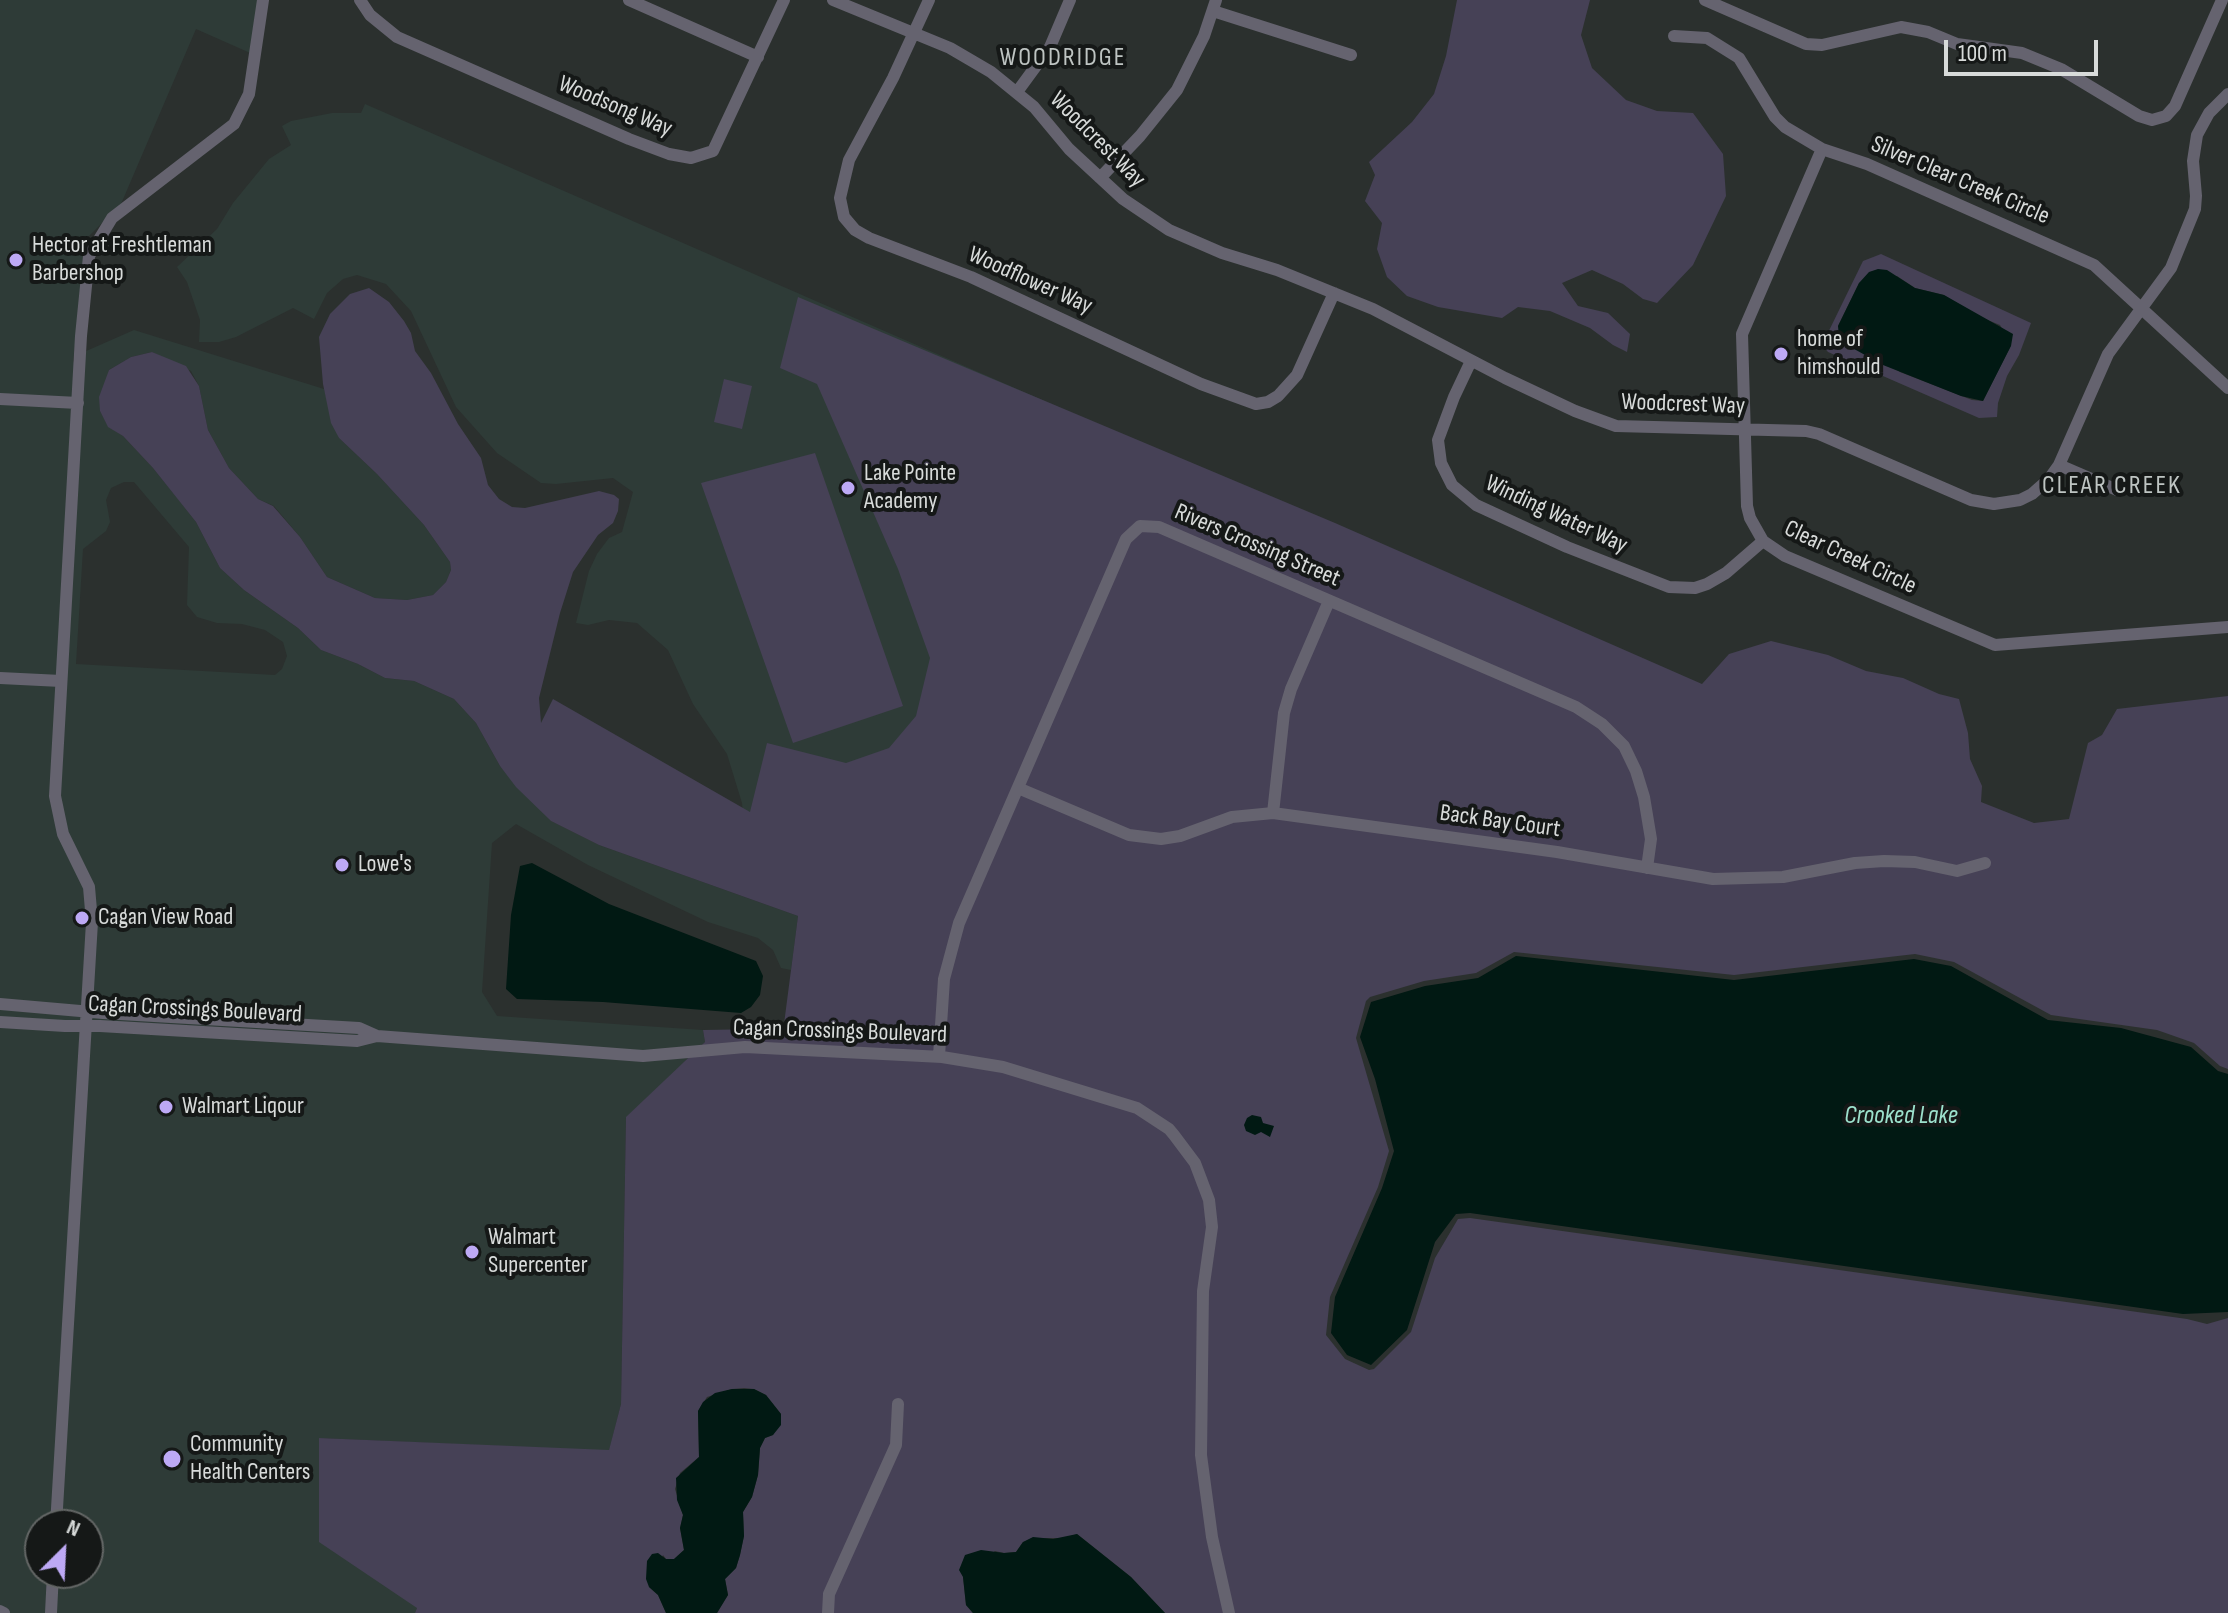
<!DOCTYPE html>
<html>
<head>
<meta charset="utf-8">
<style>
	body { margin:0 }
	#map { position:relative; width:2228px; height:1613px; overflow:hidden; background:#2b302e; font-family:"Sofia Sans Condensed",sans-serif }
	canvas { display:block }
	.north { position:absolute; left:24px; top:1509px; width:80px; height:80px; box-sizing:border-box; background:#151817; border:2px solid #636665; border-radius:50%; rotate:24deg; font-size:22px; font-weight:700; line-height:32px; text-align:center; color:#d8dbda }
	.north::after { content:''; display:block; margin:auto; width:28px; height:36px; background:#bda9f5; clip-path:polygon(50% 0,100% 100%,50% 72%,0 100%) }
	.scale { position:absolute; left:1944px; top:40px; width:154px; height:36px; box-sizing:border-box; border:4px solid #d8dbda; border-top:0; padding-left:10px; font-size:24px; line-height:28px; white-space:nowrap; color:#d8dbda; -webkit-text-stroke:6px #151817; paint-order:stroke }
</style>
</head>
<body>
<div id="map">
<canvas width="2228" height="1613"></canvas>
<div class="north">N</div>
<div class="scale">100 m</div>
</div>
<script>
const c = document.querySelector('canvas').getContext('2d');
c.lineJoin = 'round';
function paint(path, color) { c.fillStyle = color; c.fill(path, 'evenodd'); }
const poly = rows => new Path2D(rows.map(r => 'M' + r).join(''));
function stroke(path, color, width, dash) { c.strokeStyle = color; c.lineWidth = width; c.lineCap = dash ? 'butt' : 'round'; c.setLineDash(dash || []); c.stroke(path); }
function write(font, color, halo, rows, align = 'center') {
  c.font = font + ' "Sofia Sans Condensed",sans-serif'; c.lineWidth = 8; c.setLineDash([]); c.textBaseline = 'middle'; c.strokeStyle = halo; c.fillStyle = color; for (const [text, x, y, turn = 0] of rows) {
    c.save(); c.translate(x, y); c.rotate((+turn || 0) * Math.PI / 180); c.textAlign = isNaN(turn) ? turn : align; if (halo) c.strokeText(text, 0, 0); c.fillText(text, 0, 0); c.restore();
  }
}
paint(poly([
	[0,0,259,0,257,56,196,29,121,204,88,237,73,362,84,352,134,330,324,389,339,438,377,474,424,525,450,562,451,570,446,582,433,595,407,600,375,598,327,577,300,537,274,506,258,499,229,468,208,430,199,386,191,371,152,352,131,357,109,370,100,411,108,426,123,436,153,468,182,504,196,522,220,568,244,590,298,628,321,650,358,664,385,678,414,681,454,699,476,723,500,766,551,821,599,845,798,916,791,970,781,968,773,950,758,938,708,922,588,865,516,824,492,843,482,992,497,1016,703,1030,705,1042,626,1118,621,1404,609,1451,319,1438,417,1608,415,1613,0,1613],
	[124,482,134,482,189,547,187,605,197,617,217,623,242,624,265,630,283,642,287,656,282,669,275,675,76,664,83,549,106,531,110,522,106,500,111,488],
	[40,1525,88,1525,88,1573,40,1573],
	[365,104,1095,423,966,719,744,824,742,803,727,754,693,704,668,650,637,623,609,620,588,625,576,623,589,571,597,554,609,538,622,532,633,492,613,478,556,484,541,483,497,453,456,407,411,311,386,284,357,275,343,279,327,293,314,319,293,308,236,337,219,342,199,342,200,320,187,282,177,267,217,229,233,203,269,159,291,145,282,126,291,121,332,113,361,113]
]), '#2e3b37');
paint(poly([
	[1457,0,1590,0,1581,35,1592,68,1626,100,1657,111,1693,113,1723,154,1726,196,1693,265,1657,303,1643,299,1623,284,1592,270,1562,283,1578,306,1608,313,1630,334,1627,352,1613,345,1590,328,1550,311,1518,307,1502,318,1438,307,1407,296,1387,277,1377,249,1382,223,1365,201,1375,175,1369,162,1412,122,1434,94,1446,56],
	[1881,254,2031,323,2019,355,2007,376,1998,403,1997,417,1979,418,1828,352,1822,345,1863,261],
	[1897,276,1915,288,1944,295,1980,317,2000,325,2011,345,1983,401,1972,400,1900,372,1838,326,1859,283],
	[369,288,389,302,404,321,411,333,415,351,431,373,458,424,481,458,488,485,499,499,512,507,525,508,599,491,614,495,619,499,618,511,613,523,598,535,573,572,560,613,539,698,541,723,553,699,750,812,767,743,846,763,889,748,916,716,930,658,898,569,817,384,780,368,798,297,1335,523,1702,684,1729,654,1771,641,1828,655,1866,671,1903,678,1939,694,1959,699,1968,733,1970,759,1982,786,1981,802,2034,823,2069,819,2088,743,2102,735,2117,709,2228,696,2228,1069,2220,1066,2194,1043,2157,1030,2051,1015,1954,962,1915,954,1734,975,1514,952,1476,973,1424,981,1370,997,1366,1001,1356,1038,1389,1151,1378,1187,1330,1297,1326,1335,1345,1359,1369,1370,1374,1369,1411,1332,1435,1258,1458,1219,1470,1218,2187,1319,2207,1324,2228,1318,2228,1613,1165,1613,1131,1577,1077,1534,1065,1538,1046,1538,1023,1542,1016,1552,1004,1553,995,1551,963,1577,966,1605,973,1613,717,1613,728,1595,725,1579,736,1568,740,1555,744,1536,743,1512,752,1497,758,1475,760,1448,765,1438,773,1435,781,1414,766,1395,754,1389,744,1388,732,1389,707,1397,698,1411,699,1457,680,1473,675,1489,683,1515,680,1528,684,1550,674,1559,666,1559,663,1555,649,1587,658,1595,666,1613,415,1613,417,1608,319,1542,319,1438,609,1450,621,1404,626,1117,705,1042,703,1030,763,1029,784,1024,798,916,599,845,551,821,516,787,500,766,476,723,454,699,414,681,385,678,358,664,321,650,298,628,244,590,220,568,196,522,153,468,123,436,108,427,100,411,99,397,109,370,131,357,152,352,186,366,199,386,208,430,229,468,258,499,273,506,300,537,327,577,375,598,407,600,433,595,446,582,451,570,450,562,424,525,377,474,339,438,331,423,323,384,319,337,330,314,350,294],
	[724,379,752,386,742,429,714,422],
	[815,453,903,706,793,743,701,483]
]), '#464156');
paint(poly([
	[1878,269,1887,270,1915,288,1944,295,2013,334,2011,346,1983,401,1961,396,1883,365,1847,345,1839,337,1838,326,1859,283,1869,272],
	[532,863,609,904,756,961,763,976,760,995,751,1007,741,1013,603,1002,517,999,506,989,511,915,520,866],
	[1516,956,1734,980,1914,959,1951,966,2048,1020,2121,1028,2191,1047,2218,1071,2228,1074,2228,1312,2183,1314,1470,1213,1456,1214,1435,1242,1407,1330,1371,1365,1347,1355,1331,1333,1335,1297,1382,1188,1394,1151,1375,1079,1360,1037,1371,1002,1425,986,1478,978],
	[1252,1115,1261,1117,1263,1123,1274,1126,1270,1137,1261,1132,1255,1135,1246,1131,1244,1125,1247,1118],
	[732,1389,754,1389,766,1395,781,1414,781,1425,773,1435,765,1438,760,1448,758,1475,752,1497,743,1512,744,1536,740,1555,736,1568,725,1579,728,1595,717,1613,666,1613,658,1595,649,1587,646,1579,647,1561,652,1554,658,1553,666,1559,674,1559,684,1550,680,1528,683,1515,677,1500,676,1478,699,1457,698,1411,703,1402,715,1393],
	[1077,1534,1131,1577,1165,1613,973,1613,966,1605,963,1577,959,1570,965,1555,981,1550,1004,1553,1016,1552,1023,1542,1033,1537,1053,1539]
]), '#011913');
stroke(poly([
	[360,0,370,15,397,37,629,139,669,154,691,158,713,151,784,0],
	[629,0,758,57],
	[833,0,950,48,991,72,1034,107,1069,149,1123,199,1169,230,1222,253,1277,270,1373,309,1505,378,1575,411,1616,426,1806,431,1819,434,1971,500,1994,504,2020,500,2032,494,2049,479,2059,465,2108,354,2171,268,2195,209,2196,196,2193,161,2197,135,2209,113,2228,94],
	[929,0,893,78,849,160,840,198,844,217,855,230,869,238,971,277,1201,384,1256,404,1268,402,1278,396,1297,375,1334,293],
	[1705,0,1806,44,1822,45,1901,27,1928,32,1957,44,2022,53,2061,69,2139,116,2152,120,2166,116,2175,106,2222,0],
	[1213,11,1351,55],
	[1674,36,1707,38,1739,58,1775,117,1785,127,1822,149,1867,164,2094,265,2228,388],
	[1017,92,1050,47,1070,0],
	[1822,149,1742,334,1747,506,1750,518,1763,541,1785,556,1995,645,2228,627],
	[1100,178,1140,136,1177,90,1204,36,1216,0],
	[1471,361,1454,397,1438,440,1441,463,1452,485,1476,505,1567,547,1669,587,1695,588,1707,584,1726,573,1763,541],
	[0,399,78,403],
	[2059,465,2117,490],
	[0,678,61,681],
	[1018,788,1129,835,1161,839,1180,836,1232,817,1273,813,1557,852,1713,879,1783,877,1855,863,1884,861,1915,862,1957,871,1985,863],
	[1273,813,1284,713,1291,689,1329,601],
	[0,1004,103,1013,359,1028,377,1036],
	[0,1022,65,1026,100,1026,357,1041,377,1036,643,1056,745,1047,942,1057,1003,1067,1137,1108,1169,1129,1174,1135,1195,1163,1209,1200,1212,1227,1203,1291,1201,1455,1212,1537,1229,1613],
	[939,1056,944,979,959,923,1126,539,1140,526,1159,527,1576,707,1602,724,1624,746,1636,771,1644,797,1651,839,1647,868],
	[56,1525,92,922,89,887,63,834,55,796,81,336,89,256,112,218,234,124,249,94,263,0],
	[0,1611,4,1613],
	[51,1613,53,1573],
	[828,1613,829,1594,896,1445,898,1404]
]), '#65636f', 12);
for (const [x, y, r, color] of [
	[16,260,8,"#bda9f5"],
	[1781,354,8,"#bda9f5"],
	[848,488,8,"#bda9f5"],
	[342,865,8,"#bda9f5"],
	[82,918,8,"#bda9f5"],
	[166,1107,8,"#bda9f5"],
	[472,1252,8,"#bda9f5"],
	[172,1459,10,"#bda9f5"]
]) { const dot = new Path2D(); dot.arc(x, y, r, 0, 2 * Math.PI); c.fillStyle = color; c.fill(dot); stroke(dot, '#151817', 3); }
write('24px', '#d8dbda', '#151817', [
	["Woodsong Way",615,107,23],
	["Woodcrest Way",1097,140,45],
	["Silver Clear Creek Circle",1960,181,23],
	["Woodflower Way",1030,281,24],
	["Woodcrest Way",1683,405,2],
	["Winding Water Way",1556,515,25],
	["Rivers Crossing Street",1257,546,23],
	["Clear Creek Circle",1850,558,25],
	["Back Bay Court",1500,822,8],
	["Cagan Crossings Boulevard",195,1010,3],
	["Cagan Crossings Boulevard",840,1032,2]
]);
write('24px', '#d8dbda', '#151817', [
	["Hector at Freshtleman",32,246],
	["Barbershop",32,274],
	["home of",1797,340],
	["himshould",1797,368],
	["Lake Pointe",864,474],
	["Academy",864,502],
	["Lowe's",358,865],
	["Cagan View Road",98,918],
	["Walmart Liqour",182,1107],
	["Walmart",488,1238],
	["Supercenter",488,1266],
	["Community",190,1445],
	["Health Centers",190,1473]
], 'left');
c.letterSpacing = '2px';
write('26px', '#bec4c2', '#151817', [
	["WOODRIDGE",1063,58],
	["CLEAR CREEK",2112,486]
]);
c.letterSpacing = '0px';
write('italic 26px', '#9de1cd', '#151817', [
	["Crooked Lake",1901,1116]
]);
</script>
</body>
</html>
